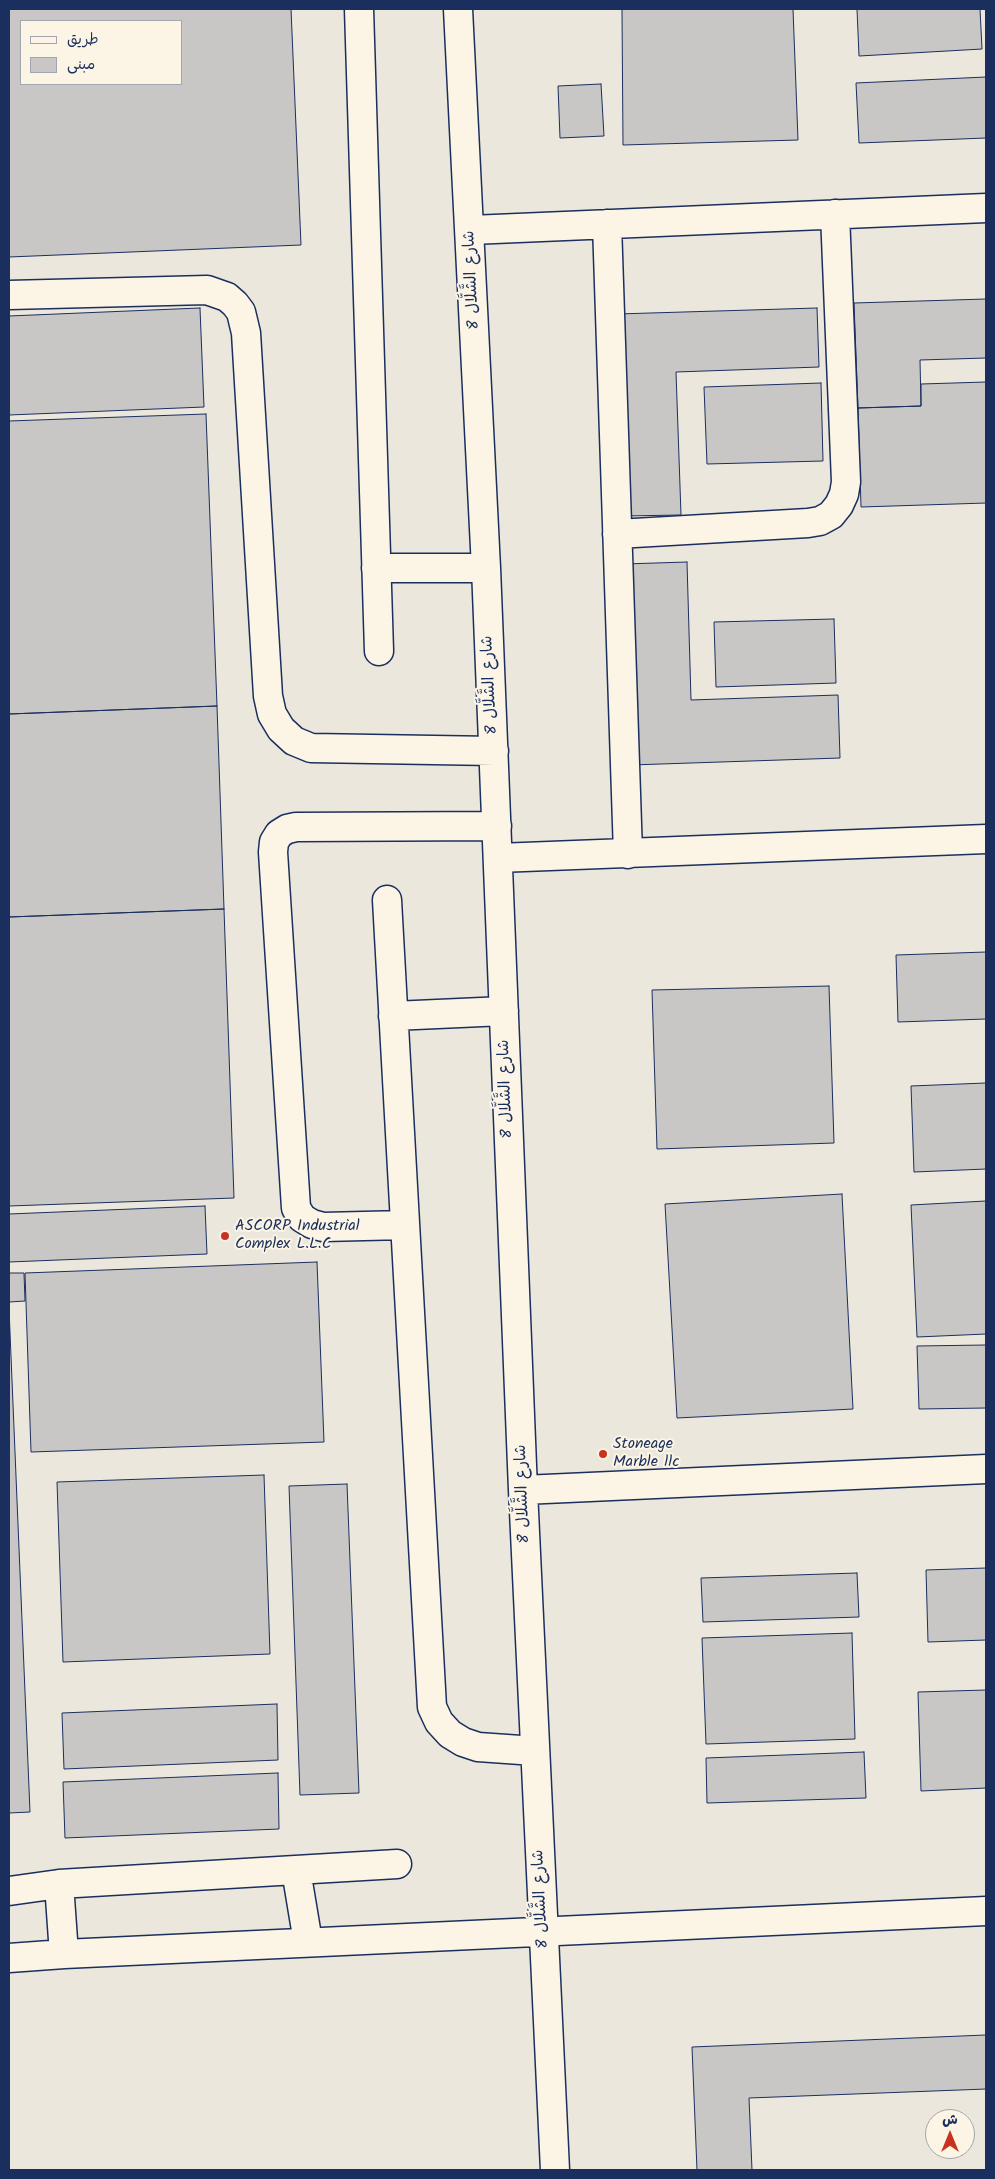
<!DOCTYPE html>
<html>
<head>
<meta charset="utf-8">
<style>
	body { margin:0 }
	#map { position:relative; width:995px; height:2179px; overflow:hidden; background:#fcf5e5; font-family:Kalam,"Playpen Sans Arabic",sans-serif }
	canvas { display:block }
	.frame { position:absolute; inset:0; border:10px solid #1b2f5e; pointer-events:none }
	.legend { position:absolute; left:20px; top:20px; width:162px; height:65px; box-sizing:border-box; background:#fcf5e5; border:1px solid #a2a6af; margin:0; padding:6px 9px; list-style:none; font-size:15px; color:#1b2f5e }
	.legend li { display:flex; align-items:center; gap:10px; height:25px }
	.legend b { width:25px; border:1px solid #a2a6af }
	.north { position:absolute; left:925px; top:2109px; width:50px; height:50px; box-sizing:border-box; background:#fcf5e5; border:1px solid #a2a6af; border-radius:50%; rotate:0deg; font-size:14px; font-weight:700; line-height:20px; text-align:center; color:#1b2f5e }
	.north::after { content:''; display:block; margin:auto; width:18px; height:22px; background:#c8321e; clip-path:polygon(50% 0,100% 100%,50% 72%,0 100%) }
</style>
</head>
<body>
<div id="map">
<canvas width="995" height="2179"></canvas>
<div class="frame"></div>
<ul class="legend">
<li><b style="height:6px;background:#fcf5e5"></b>طريق</li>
<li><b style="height:14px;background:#c8c7c6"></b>مبنى</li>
</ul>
<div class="north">ش</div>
</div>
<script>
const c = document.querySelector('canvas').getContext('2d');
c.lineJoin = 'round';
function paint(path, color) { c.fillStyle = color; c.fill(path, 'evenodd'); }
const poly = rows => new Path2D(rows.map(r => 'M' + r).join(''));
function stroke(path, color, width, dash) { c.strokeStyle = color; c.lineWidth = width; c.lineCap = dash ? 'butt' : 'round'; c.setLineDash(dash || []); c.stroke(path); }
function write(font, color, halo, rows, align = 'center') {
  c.font = font + ' Kalam,"Playpen Sans Arabic",sans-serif'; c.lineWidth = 4; c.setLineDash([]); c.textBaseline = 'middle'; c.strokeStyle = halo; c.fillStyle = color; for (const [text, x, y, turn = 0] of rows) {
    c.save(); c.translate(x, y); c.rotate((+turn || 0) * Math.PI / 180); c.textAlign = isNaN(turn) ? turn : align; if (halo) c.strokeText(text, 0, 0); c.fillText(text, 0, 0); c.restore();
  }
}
paint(poly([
	[9,9,986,9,986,2170,9,2170],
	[21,21,181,21,181,84,21,84],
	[935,2119,965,2119,965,2149,935,2149]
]), '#ece7dc');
const building = poly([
	[9,9,291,9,301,245,9,257,9,9],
	[21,21,181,21,181,84,21,84,21,21],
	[622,9,793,9,798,140,623,145,622,9],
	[857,9,980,9,982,49,859,56,857,9],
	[986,77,986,138,859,143,856,83,986,77],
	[601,84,604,136,560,138,558,86,601,84],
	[986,299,986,358,920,360,921,406,858,408,854,303,986,299],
	[200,308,204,407,9,415,9,316,200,308],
	[817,308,819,367,676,372,681,515,623,516,617,314,817,308],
	[986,382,986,503,861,507,858,408,921,406,921,384,986,382],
	[821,383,823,461,707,464,704,387,821,383],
	[206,414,217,706,9,714,9,421,206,414],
	[687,562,691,700,838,695,840,758,631,765,624,564,687,562],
	[834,619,836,683,716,687,714,622,834,619],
	[217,706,224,909,9,917,9,714,217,706],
	[224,909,234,1198,9,1206,9,917,224,909],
	[986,952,986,1019,898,1022,896,955,986,952],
	[829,986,834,1143,657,1149,652,990,829,986],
	[986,1083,986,1169,914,1172,911,1086,986,1083],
	[842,1194,853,1409,677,1418,665,1204,842,1194],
	[986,1201,986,1334,917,1337,911,1205,986,1201],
	[205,1206,207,1254,9,1262,9,1214,205,1206],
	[317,1262,324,1442,31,1452,25,1273,317,1262],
	[9,1273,24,1273,25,1301,9,1302,9,1273],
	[9,1308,30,1812,9,1813,9,1308],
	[986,1345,986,1408,919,1409,917,1346,986,1345],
	[264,1475,270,1654,63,1662,57,1482,264,1475],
	[347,1484,359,1793,300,1795,289,1486,347,1484],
	[986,1568,986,1640,928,1642,926,1570,986,1568],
	[857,1573,859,1617,703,1622,701,1578,857,1573],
	[852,1633,855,1739,706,1744,702,1638,852,1633],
	[986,1690,986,1788,921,1791,918,1692,986,1690],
	[277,1704,278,1760,64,1769,62,1713,277,1704],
	[864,1752,866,1798,707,1803,706,1758,864,1752],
	[278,1773,279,1829,65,1838,63,1782,278,1773],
	[986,2035,986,2089,749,2098,752,2170,697,2170,692,2047,986,2035]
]);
paint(building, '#c8c7c6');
stroke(building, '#1b2f5e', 1);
const minor = poly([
	[359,9,379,651],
	[458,9,486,568,523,1490,555,2170],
	[607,224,628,854],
	[471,230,986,208],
	[9,295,207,290,227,297,235,304,241,312,246,333,268,696,272,714,281,729,294,741,311,748,494,751],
	[617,534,808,523,820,521,831,515,839,505,844,494,846,482,835,214],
	[376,568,486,568],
	[498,858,986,839],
	[387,900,432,1707,439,1722,450,1734,463,1742,478,1747,535,1751],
	[393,1016,504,1011],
	[405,1225,323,1227,312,1224,302,1218,296,1208,273,852,274,842,279,834,287,829,296,827,497,826],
	[523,1490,986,1469],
	[296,1870,308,1942],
	[59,1884,64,1954],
	[9,1891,59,1884,397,1864],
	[9,1958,64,1954,986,1911]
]);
stroke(minor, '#1b2f5e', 31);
stroke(minor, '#fcf5e5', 28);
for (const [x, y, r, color] of [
	[225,1236,5,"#c8321e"],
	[603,1454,5,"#c8321e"]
]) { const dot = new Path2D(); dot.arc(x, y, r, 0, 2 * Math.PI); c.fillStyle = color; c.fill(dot); stroke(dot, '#fcf5e5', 2); }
write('16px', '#1b2f5e', '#fcf5e5', [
	["شارع الشَّلَّال 8",473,280,-93],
	["شارع الشَّلَّال 8",491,685,-93],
	["شارع الشَّلَّال 8",507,1089,-92],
	["شارع الشَّلَّال 8",524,1494,-92],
	["شارع الشَّلَّال 8",542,1899,-93]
]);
write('16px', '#1b2f5e', '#fcf5e5', [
	["ASCORP Industrial",235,1227],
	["Complex L.L.C",235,1245],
	["Stoneage",613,1445],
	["Marble llc",613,1463]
], 'left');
</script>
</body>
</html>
